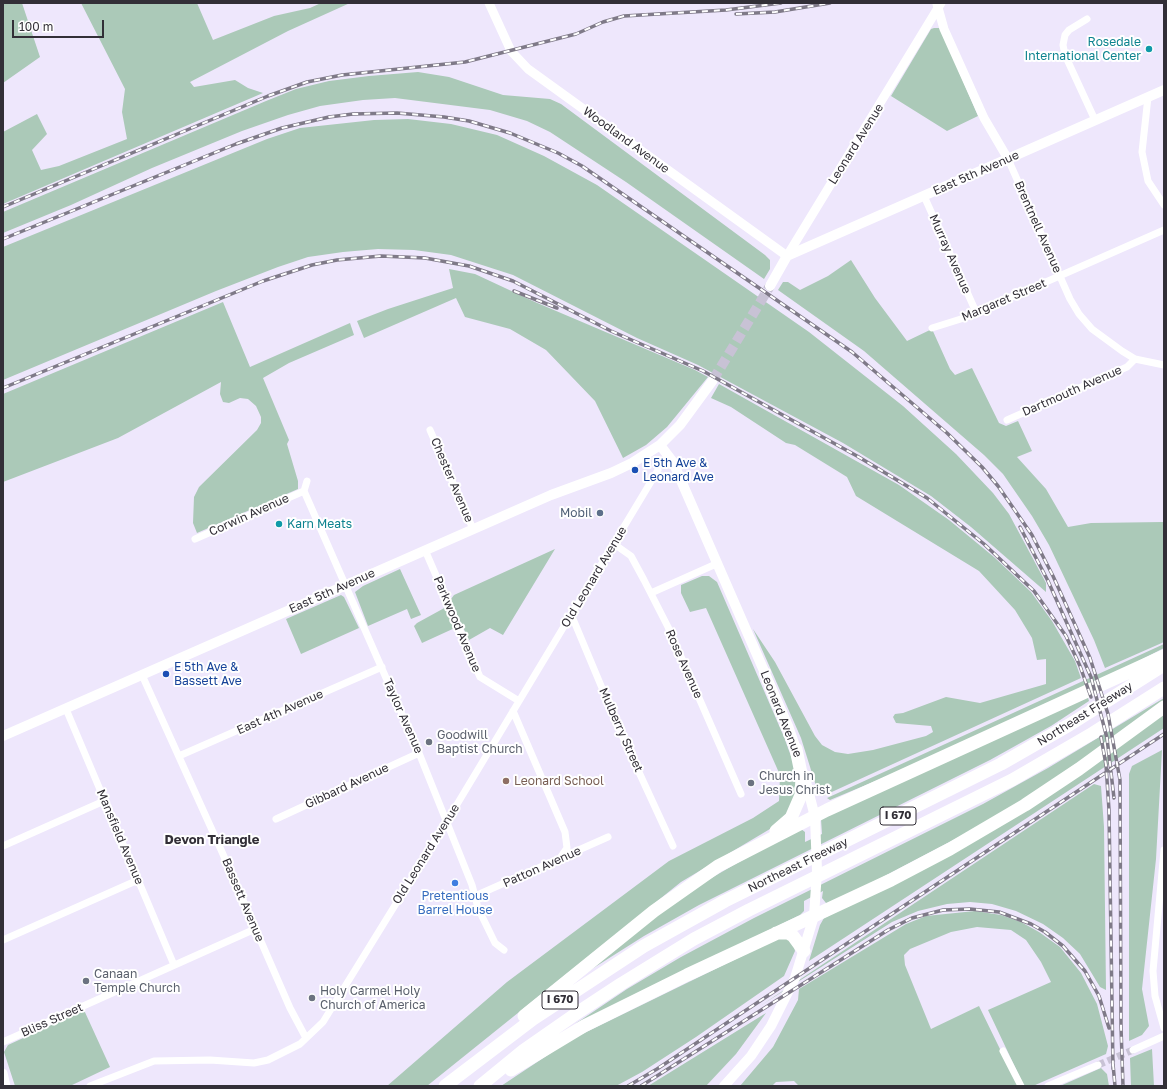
<!DOCTYPE html>
<html>
<head>
<meta charset="utf-8">
<style>
	body { margin:0 }
	#map { position:relative; width:1167px; height:1089px; overflow:hidden; background:#eee7fc; font-family:"Golos Text",sans-serif }
	canvas { display:block }
	.frame { position:absolute; inset:0; border:4px solid #322f37; pointer-events:none }
	.scale { position:absolute; left:12px; top:20px; width:92px; height:18px; box-sizing:border-box; border:2px solid #322f37; border-top:0; padding-left:5px; font-size:12px; line-height:14px; white-space:nowrap; color:#322f37; -webkit-text-stroke:3px #fff; paint-order:stroke }
</style>
</head>
<body>
<div id="map">
<canvas width="1167" height="1089"></canvas>
<div class="frame"></div>
<div class="scale">100 m</div>
</div>
<script>
const c = document.querySelector('canvas').getContext('2d');
c.lineJoin = 'round';
function paint(path, color) { c.fillStyle = color; c.fill(path, 'evenodd'); }
const poly = rows => new Path2D(rows.map(r => 'M' + r).join(''));
function stroke(path, color, width, dash) { c.strokeStyle = color; c.lineWidth = width; c.lineCap = dash ? 'butt' : 'round'; c.setLineDash(dash || []); c.stroke(path); }
function write(font, color, halo, rows, align = 'center') {
  c.font = font + ' "Golos Text",sans-serif'; c.lineWidth = 4; c.setLineDash([]); c.textBaseline = 'middle'; c.strokeStyle = halo; c.fillStyle = color; for (const [text, x, y, turn = 0] of rows) {
    c.save(); c.translate(x, y); c.rotate((+turn || 0) * Math.PI / 180); c.textAlign = isNaN(turn) ? turn : align; if (halo) c.strokeText(text, 0, 0); c.fillText(text, 0, 0); c.restore();
  }
}
paint(poly([
	[3,3,22,3,40,57,3,83],
	[81,3,197,3,213,40,274,16,310,8,321,3,350,3,288,31,190,82,194,87,235,80,248,88,263,93,3,204,3,132,37,114,47,134,32,150,41,170,59,166,127,139,122,112,125,89],
	[934,28,939,28,942,32,978,116,947,131,891,96,931,29],
	[418,72,449,77,503,95,550,99,561,104,765,255,770,260,770,269,764,279,626,182,550,132,527,121,490,110,395,98,363,100,320,106,288,115,242,131,152,168,71,205,3,233,3,212,266,101,296,89,329,81,369,76],
	[408,119,451,124,497,135,544,156,597,185,809,332,903,406,956,454,993,493,1009,514,1046,583,1046,592,971,527,931,496,843,443,698,365,637,338,513,275,451,255,414,250,378,249,343,252,308,257,278,267,216,291,3,380,3,247,267,139,300,128,374,120],
	[851,260,875,298,907,341,932,329,950,369,955,375,972,368,999,423,1006,426,1018,421,1032,451,1017,457,1046,489,1068,527,1091,523,1163,522,1164,642,1105,668,1094,640,1049,545,1032,516,1003,474,984,455,864,351,778,290,783,282,788,282,800,290,828,276],
	[449,269,475,274,535,302,695,370,708,377,667,427,646,445,623,458,595,401,546,350,510,329,465,317,456,298,364,338,357,321,388,309,453,288],
	[223,302,250,367,350,323,354,335,289,363,263,378,289,440,287,444,298,481,298,489,197,533,193,523,194,497,199,487,257,430,261,423,261,417,256,406,248,399,240,398,229,403,223,402,220,394,221,382,118,438,3,482,3,394],
	[719,384,899,485,949,520,994,557,1031,592,1052,621,1075,661,1081,678,823,796,816,786,801,738,753,629,775,662,815,736,822,745,835,752,848,754,873,750,926,736,933,732,931,726,896,723,893,717,895,714,903,713,946,697,980,703,1046,684,1046,659,1037,660,1032,638,1015,610,979,571,856,496,847,477,795,445,786,443,731,407,711,398],
	[555,549,503,635,490,628,469,640,452,604,451,599,454,595],
	[400,569,421,615,411,619,407,609,368,626,355,592,363,586],
	[702,576,709,576,717,582,784,737,796,770,798,783,794,802,783,819,775,826,681,882,427,1086,387,1086,507,982,669,861,753,818,779,801,780,775,706,608,690,612,681,593,681,585],
	[341,595,344,597,359,628,301,654,286,619],
	[448,606,457,627,422,643,414,626,417,623],
	[1164,644,1164,648,1115,673,897,772,830,800,827,798],
	[1087,694,1089,701,1051,726,990,760,699,905,644,936,584,974,663,910,701,884,739,862,801,829,805,832,805,842,822,834,821,819],
	[1164,698,1164,703,1003,814,833,903,826,903,822,898,823,891,804,901,804,911,800,915,575,1024,627,989,681,957,754,918,983,804,1048,768],
	[1164,712,1164,728,809,961,820,925,824,918,910,876],
	[1162,750,1156,859,1142,989,1149,1026,1142,1035,1129,1041,1129,774,1132,766],
	[1094,784,1101,786,1104,827,1106,990,1100,987,1080,954,1063,938,1043,924,1016,911,992,904,970,902,947,904,918,911,892,922,760,1006],
	[975,911,1001,915,1021,922,1039,932,1060,947,1081,973,1097,1004,1108,1046,1106,1054,1033,1086,1024,1086,988,1010,1051,982,1041,962,1026,940,1011,930,977,927,951,932,910,949,904,955,905,965,931,1029,979,1006,1018,1086,799,1086,794,1081,776,1082,772,1086,740,1086,773,1047,798,1000,799,989,906,924,926,916],
	[779,938,788,938,793,943,795,951,784,976,696,1037,642,1072,616,1086,501,1086,572,1039],
	[84,1010,110,1067,70,1086,15,1086,4,1052,8,1045],
	[766,1013,736,1054,706,1086,648,1086],
	[1152,1049,1154,1086,1131,1086,1130,1058],
	[1101,1068,1107,1074,1109,1086,1060,1086]
]), '#abc9b8');
stroke(poly([
	[1098,1065,1133,1050]
]), '#c8c2d5', 7, [7, 3.5]);
stroke(poly([
	[713,380,770,286]
]), '#c8c2d5', 10, [10, 5]);
stroke(poly([
	[1087,19,1069,30,1065,35,1063,45,1065,55,1095,120],
	[1148,97,1142,152,1148,181,1164,205],
	[1008,159,1070,299,1079,314,1092,329,1122,351,1135,359,1164,365],
	[924,196,976,312],
	[932,328,964,318,1164,230],
	[1007,420,1127,367,1135,359],
	[430,430,473,529],
	[307,481,304,491,419,753,472,885,478,908,495,943,504,950],
	[195,539,304,491],
	[614,544,631,556,644,580,668,627,741,794],
	[425,550,480,677,519,701],
	[651,593,716,564],
	[571,614,620,731,673,846],
	[142,675,222,852,290,1008,306,1038],
	[66,709,174,965],
	[513,711,565,832,567,848,560,858],
	[179,756,382,667],
	[276,819,419,753],
	[3,846,104,801],
	[1164,850,1153,971,1155,996,1164,1028],
	[475,896,608,837],
	[3,940,138,880],
	[3,1042,255,929],
	[1133,1050,1164,1036],
	[1003,1051,1021,1086],
	[90,1086,154,1061,210,1060,254,1063,268,1060,300,1044,323,1022,447,821,658,470],
	[1048,1086,1098,1065]
]), '#fff', 7);
stroke(poly([
	[489,3,511,51,528,69,787,256,941,3],
	[937,4,944,29,984,118,1008,159],
	[3,1073,6,1086]
]), '#fff', 9);
stroke(poly([
	[770,286,787,256,1164,90],
	[660,445,673,462,788,726,798,755],
	[3,736,551,495,611,473,632,463,660,445,680,425,713,380],
	[724,1086,751,1056,771,1026,795,978,814,916,817,871,815,817,804,774]
]), '#fff', 10);
stroke(poly([
	[776,831,791,818,801,795,802,778,796,749],
	[776,933,788,933,793,936,804,951],
	[524,1016,654,911,718,866,827,810,1164,656],
	[511,1070,584,1026,687,975,891,880,950,849,1025,805,1079,769,1164,707],
	[445,1086,533,1019,644,946,725,901,1001,764,1069,725,1164,665],
	[480,1086,524,1050,580,1011,621,984,694,939,749,910,1012,780,1093,733,1164,688]
]), '#fff', 13);
const rail = poly([
	[736,14,775,12,830,3],
	[3,207,268,96,307,82,342,75,465,62,576,34,603,22,624,16,726,10,781,3],
	[3,239,236,144,282,128,329,117,353,114,397,113,444,117,469,121,510,133,558,153,582,166,852,352,947,433,982,467,998,486,1032,535,1053,576,1090,658,1108,714,1120,780,1121,1027,1123,1086],
	[514,291,557,308],
	[3,388,263,281,312,265,337,260,381,256,425,258,469,266,513,281,611,331,703,371,857,456,927,498,984,544,1034,591,1066,636,1080,666,1091,697],
	[1020,527,1048,581,1091,677,1107,738,1114,798],
	[1101,737,1106,765,1109,810,1113,1069],
	[1113,1064,1115,1086],
	[628,1086,657,1069,1164,734],
	[641,1086,888,930,912,918,943,910,970,909,999,912,1031,924,1045,932,1063,946,1085,971,1099,996,1109,1028]
]);
stroke(rail, '#7f7a88', 3.5);
stroke(rail, '#fff', 2, [6]);
for (const [x, y, r, color] of [
	[1149,49,4,"#0f9aa8"],
	[635,470,4,"#1a4fb4"],
	[600,513,4,"#5c6f8a"],
	[279,524,4,"#0f9aa8"],
	[166,674,4,"#1a4fb4"],
	[429,742,4,"#6b7280"],
	[506,781,4,"#8d6e63"],
	[751,783,4,"#6b7280"],
	[455,883,4,"#3f7fe0"],
	[86,981,4,"#6b7280"],
	[312,998,4,"#6b7280"]
]) { const dot = new Path2D(); dot.arc(x, y, r, 0, 2 * Math.PI); c.fillStyle = color; c.fill(dot); stroke(dot, '#fff', 1.5); }
for (const [x, y, w] of [
	[898,816,36],
	[560,1000,36]
]) { const box = new Path2D(); box.roundRect(x - w / 2, y - 9, w, 18, 3); c.fillStyle = '#fff'; c.fill(box); stroke(box, '#322f37', 1); }
write('bold 11px', '#322f37', null, [
	["I 670",898,816],
	["I 670",560,1000]
]);
write('12px', '#0d838f', '#fff', [
	["Rosedale",1141,42],
	["International Center",1141,56],
	["Karn Meats",287,524,"left"]
], 'right');
write('12px', '#322f37', '#fff', [
	["Woodland Avenue",626,140,36],
	["Leonard Avenue",856,144,-58],
	["East 5th Avenue",976,173,-24],
	["Brentnell Avenue",1038,227,66],
	["Murray Avenue",950,254,66],
	["Margaret Street",1004,300,-23],
	["Dartmouth Avenue",1072,391,-24],
	["Chester Avenue",452,480,67],
	["Corwin Avenue",249,515,-24],
	["Old Leonard Avenue",594,577,-59],
	["East 5th Avenue",332,591,-24],
	["Parkwood Avenue",457,624,67],
	["Rose Avenue",684,664,66],
	["East 4th Avenue",280,712,-24],
	["Leonard Avenue",781,714,68],
	["Northeast Freeway",1085,714,-32],
	["Taylor Avenue",403,716,66],
	["Mulberry Street",621,730,66],
	["Gibbard Avenue",347,786,-25],
	["Mansfield Avenue",120,837,67],
	["Old Leonard Avenue",426,854,-58],
	["Northeast Freeway",798,865,-26],
	["Patton Avenue",542,867,-24],
	["Bassett Avenue",243,900,67],
	["Bliss Street",52,1020,-24]
]);
write('12px', '#164399', '#fff', [
	["E 5th Ave &",643,463],
	["Leonard Ave",643,477],
	["E 5th Ave &",174,667],
	["Bassett Ave",174,681]
], 'left');
write('12px', '#4e5e75', '#fff', [
	["Mobil",592,513]
], 'right');
write('12px', '#5b616d', '#fff', [
	["Goodwill",437,735],
	["Baptist Church",437,749],
	["Church in",759,776],
	["Jesus Christ",759,790],
	["Canaan",94,974],
	["Temple Church",94,988],
	["Holy Carmel Holy",320,991],
	["Church of America",320,1005]
], 'left');
write('12px', '#785e54', '#fff', [
	["Leonard School",514,781]
], 'left');
write('12px', '#366cbe', '#fff', [
	["Pretentious",455,896],
	["Barrel House",455,910]
]);
write('bold 13px', '#322f37', '#fff', [
	["Devon Triangle",212,840]
]);
</script>
</body>
</html>
